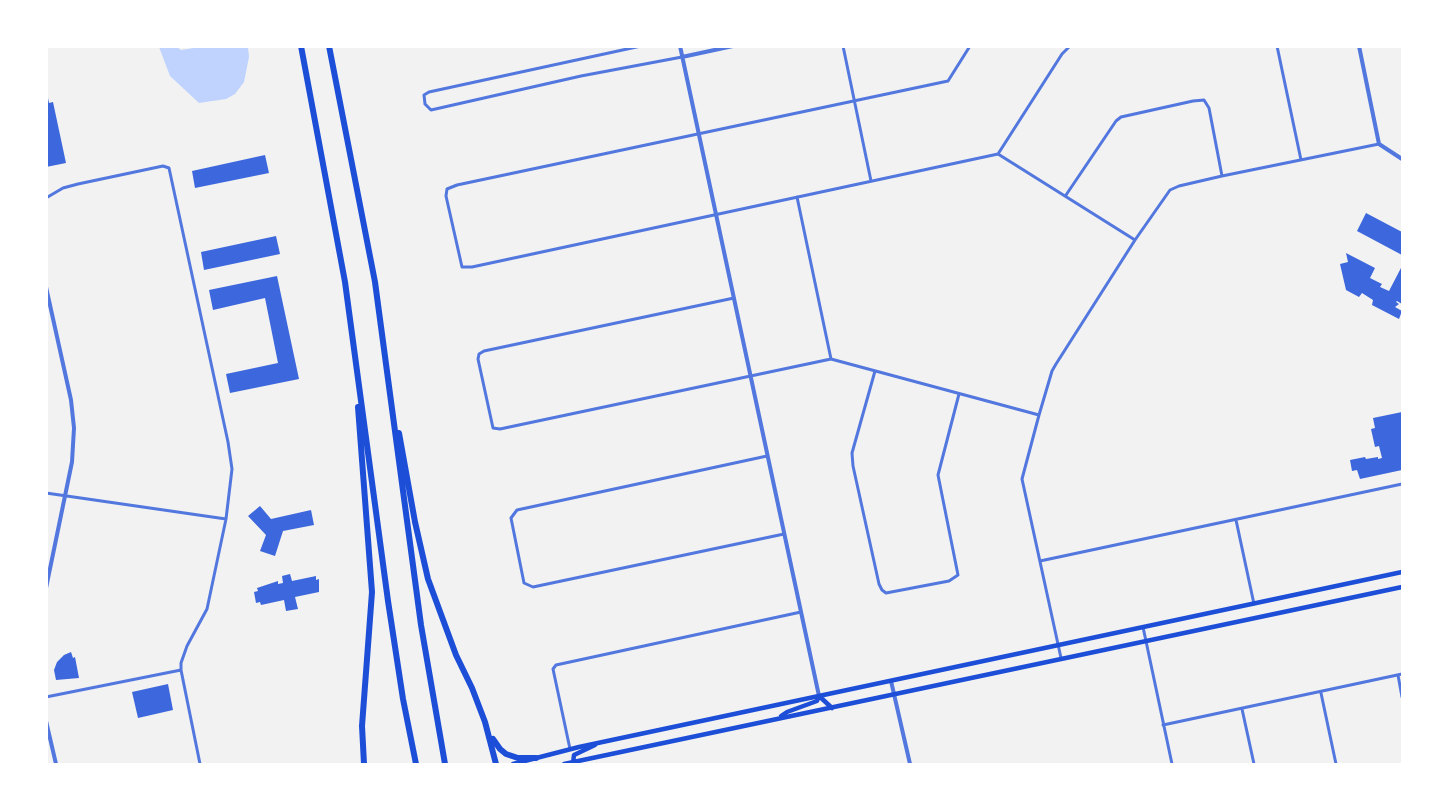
<!DOCTYPE html>
<html>
<head>
<meta charset="utf-8">
<style>
	body { margin:0 }
	#map { position:relative; width:1449px; height:811px; overflow:hidden; background:#f2f2f2; font-family:"Titillium Web",sans-serif }
	canvas { display:block }
	.frame { position:absolute; inset:0; border:48px solid #fff; pointer-events:none }
</style>
</head>
<body>
<div id="map">
<canvas width="1449" height="811"></canvas>
<div class="frame"></div>
</div>
<script>
const c = document.querySelector('canvas').getContext('2d');
c.lineJoin = 'round';
function paint(path, color) { c.fillStyle = color; c.fill(path, 'evenodd'); }
const poly = rows => new Path2D(rows.map(r => 'M' + r).join(''));
function stroke(path, color, width, dash) { c.strokeStyle = color; c.lineWidth = width; c.lineCap = dash ? 'butt' : 'round'; c.setLineDash(dash || []); c.stroke(path); }
paint(poly([
	[159,47,177,47,181,50,200,47,248,47,249,57,244,82,235,94,226,99,199,103,170,76]
]), '#bfd3fe');
paint(poly([
	[48,98,49,103,53,102,66,163,46,167],
	[265,155,269,173,195,188,192,171],
	[1366,213,1402,232,1402,255,1357,231],
	[276,236,280,254,204,270,201,252],
	[1346,253,1375,268,1370,278,1382,284,1380,287,1389,291,1402,266,1402,304,1397,301,1396,302,1399,304,1395,307,1402,311,1399,319,1372,305,1373,300,1362,293,1359,297,1346,290,1340,264,1348,262],
	[277,276,299,379,230,393,226,374,278,363,265,298,213,310,209,290],
	[1402,412,1402,470,1360,479,1357,470,1352,471,1350,460,1365,457,1366,459,1378,457,1378,459,1382,458,1379,446,1375,447,1371,429,1375,428,1373,418],
	[260,506,271,519,311,510,314,525,283,531,275,556,260,551,266,535,248,516],
	[290,574,292,581,316,576,316,580,319,579,319,592,295,597,298,609,286,611,284,600,261,605,260,602,256,603,254,592,258,591,257,588,278,581,278,584,283,583,282,576],
	[71,652,73,658,75,657,79,678,56,680,54,670,57,662,64,655],
	[168,684,173,710,138,718,132,692]
]), '#3d67dc');
stroke(poly([
	[641,46,429,92,424,95,425,104,431,110,581,76,682,57],
	[843,46,871,181],
	[970,46,948,81,457,185,447,189,446,196,462,267,472,267,998,154,1135,240],
	[1277,46,1301,160],
	[998,154,1062,54,1070,46],
	[1066,195,1116,121,1121,117,1193,101,1204,100,1209,108,1222,176],
	[797,197,831,359],
	[46,198,63,188,78,184,163,166,169,168,228,442,232,469,226,519,207,609,187,646,181,663,181,670,200,764],
	[734,298,484,351,479,354,478,359,493,428,500,429,831,359,1039,415],
	[875,371,852,453,853,466,879,584,882,590,886,593,949,581,958,575,938,475,959,394],
	[767,456,517,510,511,518,524,583,533,587,784,534],
	[46,493,226,519],
	[1236,520,1254,604],
	[1040,561,1402,484],
	[1143,627,1172,764],
	[1061,658,1022,479,1039,415,1052,371,1056,364,1135,240,1170,190,1179,186,1222,176,1379,144],
	[1398,675,1402,697],
	[1321,693,1336,764],
	[46,697,181,670],
	[1242,709,1254,764],
	[1163,725,1402,674],
	[570,749,553,669,556,665,801,612]
]), '#5277de', 3);
stroke(poly([
	[680,46,819,696],
	[1359,46,1379,144,1402,159],
	[682,57,733,46],
	[46,287,71,400,74,428,72,462,46,588],
	[891,681,910,764],
	[46,721,56,764]
]), '#5277de', 4);
stroke(poly([
	[819,696,832,708],
	[781,716,787,712,817,701,819,696],
	[573,763,574,755,595,745],
	[513,764,579,747,1402,572],
	[564,764,1402,587]
]), '#1d4ed8', 4.5);
stroke(poly([
	[301,46,345,282,388,601,403,699,416,764],
	[329,46,375,282,421,625,445,764],
	[358,407,372,592,362,726,364,764],
	[399,433,415,522,428,579,456,655,472,688,485,722,496,764],
	[493,739,500,749,506,754,518,758,536,758]
]), '#1d4ed8', 6);
</script>
</body>
</html>
